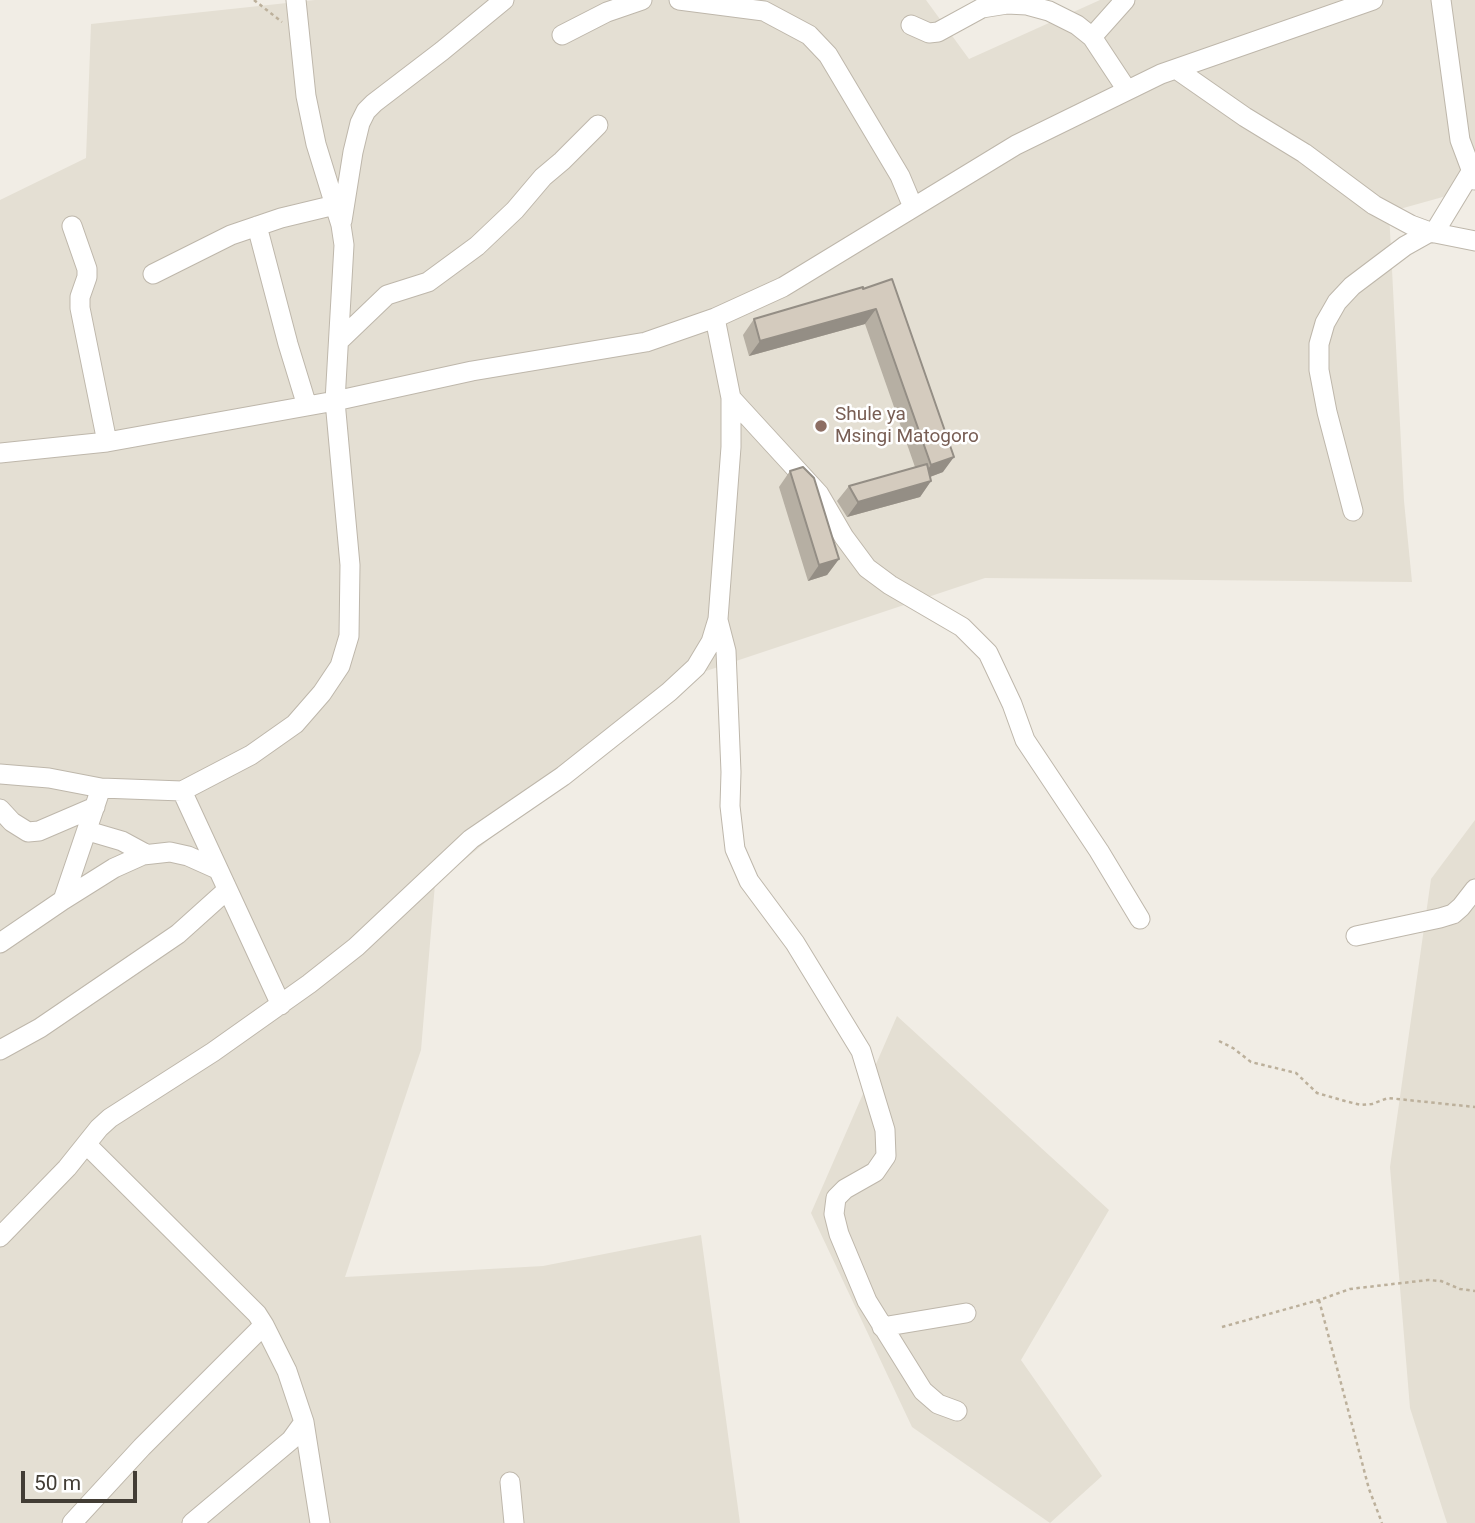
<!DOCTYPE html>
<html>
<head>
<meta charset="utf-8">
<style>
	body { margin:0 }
	#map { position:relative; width:1475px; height:1523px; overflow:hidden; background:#f1ede5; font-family:Roboto,sans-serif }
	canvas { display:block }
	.scale { position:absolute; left:21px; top:1471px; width:116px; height:32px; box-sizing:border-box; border:4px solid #423d35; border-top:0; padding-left:9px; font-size:21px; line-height:24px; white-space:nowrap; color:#423d35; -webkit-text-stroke:5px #fff; paint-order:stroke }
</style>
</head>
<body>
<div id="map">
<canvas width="1475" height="1523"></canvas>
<div class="scale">50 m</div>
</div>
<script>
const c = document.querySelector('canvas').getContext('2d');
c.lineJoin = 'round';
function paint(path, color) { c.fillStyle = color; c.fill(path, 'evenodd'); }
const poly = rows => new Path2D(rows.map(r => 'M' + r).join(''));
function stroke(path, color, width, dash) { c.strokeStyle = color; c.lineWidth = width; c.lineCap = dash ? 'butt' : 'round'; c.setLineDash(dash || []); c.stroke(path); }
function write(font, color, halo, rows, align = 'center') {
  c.font = font + ' Roboto,sans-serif'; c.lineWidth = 5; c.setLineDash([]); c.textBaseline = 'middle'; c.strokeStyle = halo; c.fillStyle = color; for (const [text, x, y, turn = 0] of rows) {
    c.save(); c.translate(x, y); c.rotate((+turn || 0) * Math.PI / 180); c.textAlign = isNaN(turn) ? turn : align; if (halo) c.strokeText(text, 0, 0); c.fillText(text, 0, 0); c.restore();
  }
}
paint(poly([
	[315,0,926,0,969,59,1100,0,1475,0,1475,188,1389,212,1404,501,1412,582,985,578,685,678,435,884,421,1050,345,1277,543,1266,701,1235,740,1523,0,1523,0,200,86,158,91,24],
	[1475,820,1475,1523,1447,1523,1410,1408,1390,1167,1431,879],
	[897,1016,1109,1210,1021,1360,1102,1476,1050,1523,912,1427,811,1213]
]), '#e4dfd3');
const minor = poly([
	[679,0,764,11,809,35,828,55,900,176,913,207],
	[1441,0,1460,140,1475,180],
	[911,25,929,33,938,32,982,8,1007,4,1027,5,1049,11,1077,25,1092,37,1127,90],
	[562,35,607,12,642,0],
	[1092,37,1125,0],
	[1176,69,1245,117,1304,153,1374,205,1411,225,1430,232,1475,241],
	[342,221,353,152,360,123,366,111,374,103,442,51,504,0],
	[72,226,87,269,87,277,80,297,80,308,107,442],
	[257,226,288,344,307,406],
	[1434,233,1471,172],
	[153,274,231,235,281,218,335,205],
	[339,341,387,295,428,282,477,246,515,210,543,177,562,161,598,125],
	[731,398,819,494,844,537,867,568,890,585,962,627,988,653,1012,704,1025,740,1099,851,1140,919],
	[0,453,107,442,335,401,472,371,646,342,715,318,783,287,1016,145,1161,74,1373,0],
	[1353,511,1327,412,1319,370,1319,344,1325,323,1337,302,1352,286,1405,246,1430,232],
	[718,620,726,651,731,772,730,806,735,849,749,881,795,943,861,1051,885,1130,886,1156,875,1172,845,1189,836,1198,834,1214,839,1234,867,1301,923,1391,938,1404,957,1411],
	[0,774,49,778,101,788,182,791,251,755,295,724,322,693,340,666,349,636,350,565,335,401,344,245,341,225,316,144,306,96,296,0],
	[182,791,281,1005],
	[0,809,12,822,28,832,39,831,95,807],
	[88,831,122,841,146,854],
	[63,900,101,788],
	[1356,936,1440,918,1453,914,1461,907,1475,889],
	[0,943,63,900,114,868,143,855,170,852,188,856,217,869],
	[0,1050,40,1028,178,934,227,890],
	[87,1145,257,1314,264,1325,287,1371,304,1422,320,1523],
	[0,1237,67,1168,99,1128,110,1118,213,1052,309,984,356,947,471,839,563,776,669,692,696,667,711,642,718,619,731,447,731,398,715,318],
	[882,1327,966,1313],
	[510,1482,514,1523],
	[72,1523,142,1447,264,1325],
	[192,1523,291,1440,304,1422]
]);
stroke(minor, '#beb7ab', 21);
stroke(poly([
	[254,0,282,22],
	[1219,1041,1233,1048,1251,1062,1296,1073,1317,1093,1345,1101,1361,1105,1372,1104,1388,1098,1475,1107],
	[1319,1300,1369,1489,1382,1523],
	[1222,1327,1319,1300,1350,1289,1428,1280,1441,1281,1460,1289,1475,1291]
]), '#bcb09b', 2.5, [3.5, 3.5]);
stroke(minor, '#fff', 19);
paint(poly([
	[892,279,943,472,930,477,931,481,920,497,847,517,837,501,849,486,915,467,865,324,749,356,743,335,754,319,863,289],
	[790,471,839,559,827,575,808,581,779,487]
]), '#b6afa3');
paint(poly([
	[876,309,865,324,749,356,760,341],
	[954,457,943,472,919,481,931,465],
	[931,481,920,497,847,517,858,502],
	[839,559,827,575,808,581,819,565]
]), '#948e85');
const building = poly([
	[892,279,954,457,931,465,876,309,760,341,754,319,863,287,863,289,892,279],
	[927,464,931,481,858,502,849,486,927,464],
	[803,467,814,478,839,559,819,565,790,471,803,467]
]);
paint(building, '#d4cbbe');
stroke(building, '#948e85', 2);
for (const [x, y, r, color] of [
	[821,426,7,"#8d6e63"]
]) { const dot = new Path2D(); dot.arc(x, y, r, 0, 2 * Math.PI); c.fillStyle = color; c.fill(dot); stroke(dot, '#fff', 2.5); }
write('19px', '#785e54', '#fff', [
	["Shule ya",835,415],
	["Msingi Matogoro",835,437]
], 'left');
</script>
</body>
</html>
